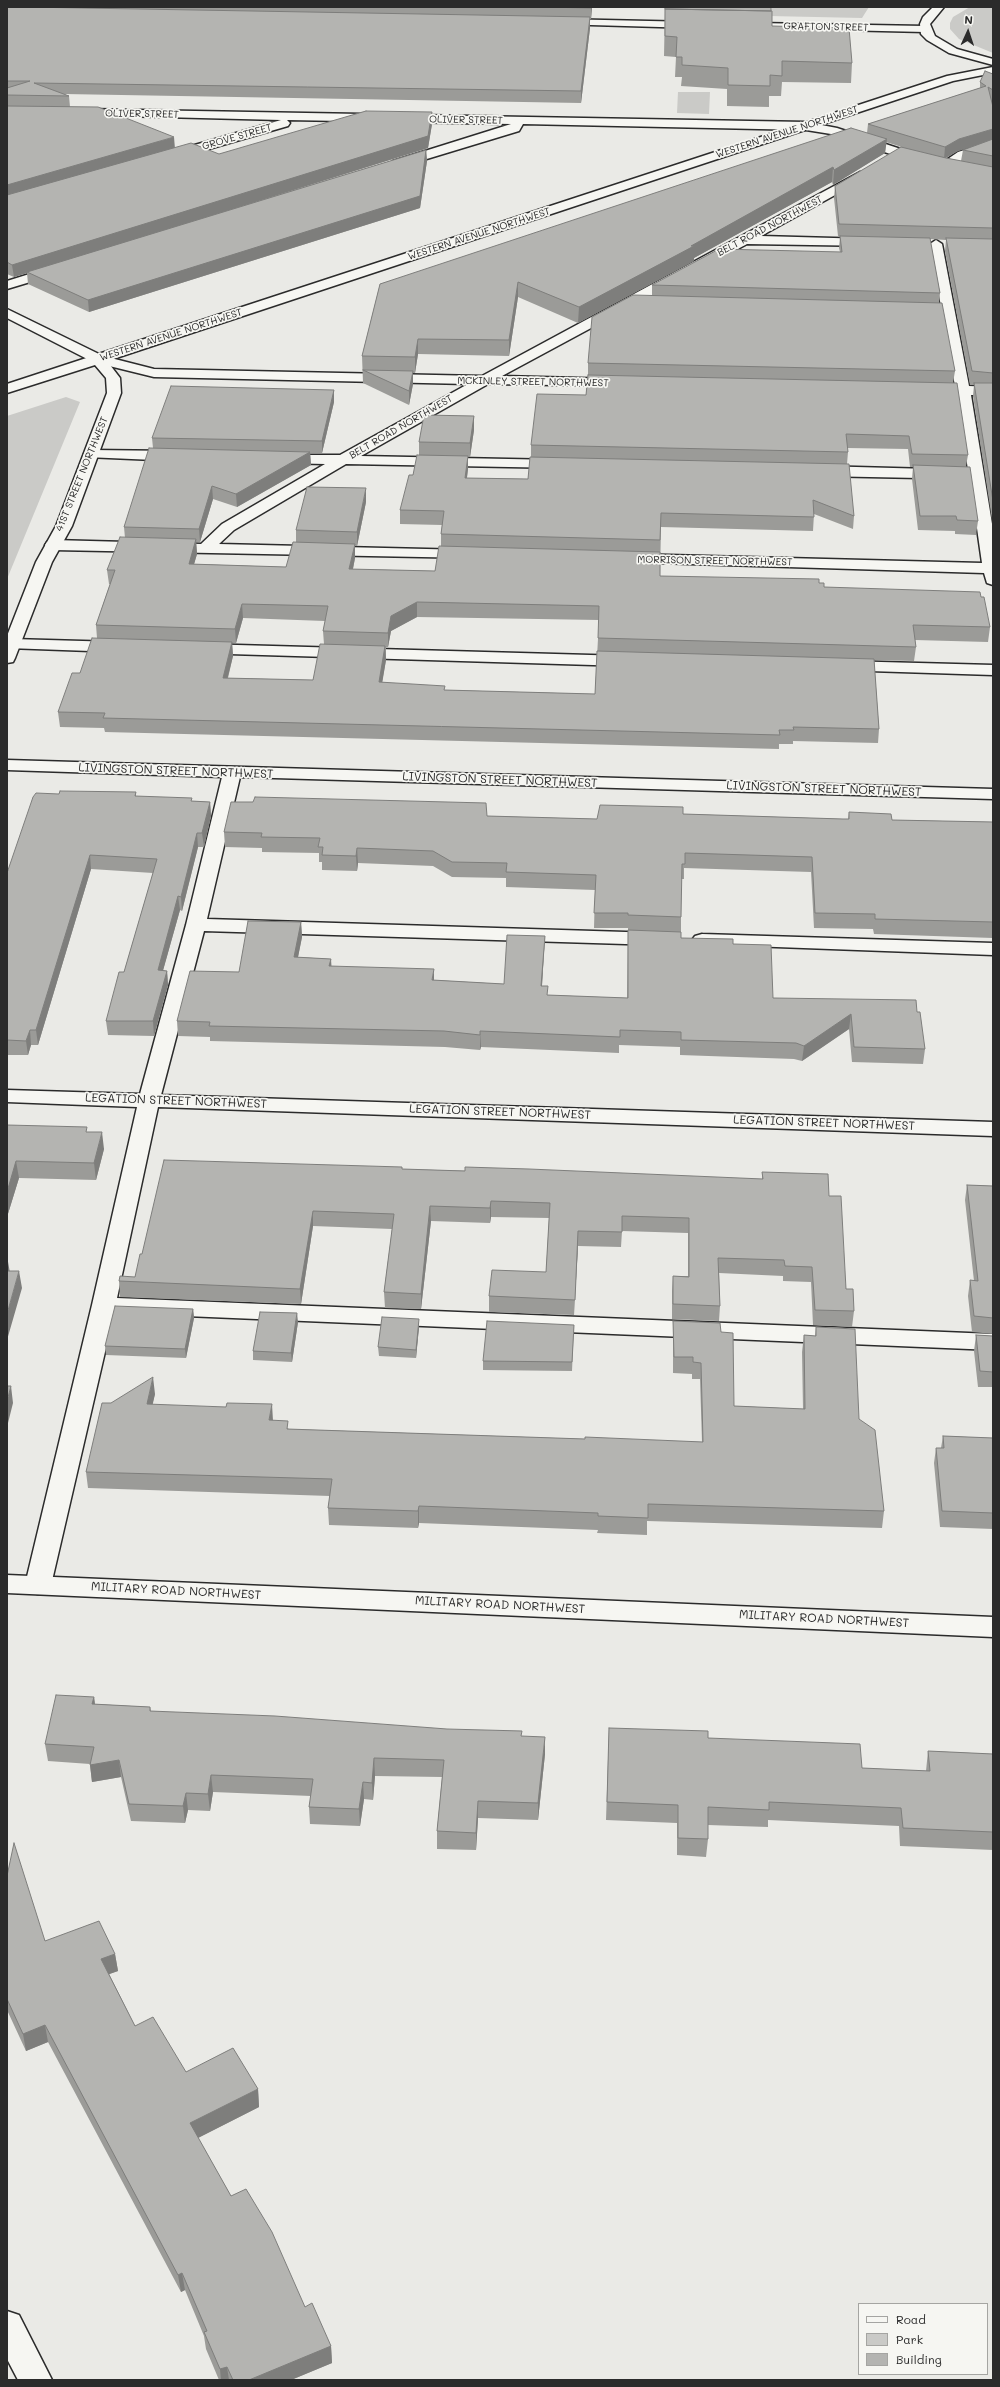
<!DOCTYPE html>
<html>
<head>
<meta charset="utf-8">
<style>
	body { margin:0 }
	#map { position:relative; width:1000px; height:2387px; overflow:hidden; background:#eaeae6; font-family:Mali,sans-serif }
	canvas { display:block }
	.frame { position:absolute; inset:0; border:8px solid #2b2b2b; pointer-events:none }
	.legend { position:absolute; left:858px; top:2303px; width:130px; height:72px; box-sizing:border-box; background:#f6f6f2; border:1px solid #a5a5a2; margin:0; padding:5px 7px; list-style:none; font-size:12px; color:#2b2b2b }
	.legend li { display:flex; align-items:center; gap:8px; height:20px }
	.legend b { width:20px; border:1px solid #a5a5a2 }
	.north { position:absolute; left:948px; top:12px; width:40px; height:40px; -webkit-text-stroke:3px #f6f6f2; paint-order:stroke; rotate:3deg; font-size:11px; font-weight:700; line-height:16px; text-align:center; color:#2b2b2b }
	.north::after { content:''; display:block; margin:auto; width:14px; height:18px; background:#2b2b2b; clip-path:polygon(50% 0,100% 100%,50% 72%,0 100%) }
</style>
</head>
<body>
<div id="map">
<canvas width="1000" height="2387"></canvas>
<div class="frame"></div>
<ul class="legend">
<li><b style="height:5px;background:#f6f6f2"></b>Road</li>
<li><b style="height:11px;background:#cacac7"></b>Park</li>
<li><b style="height:11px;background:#b4b4b1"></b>Building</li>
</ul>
<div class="north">N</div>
</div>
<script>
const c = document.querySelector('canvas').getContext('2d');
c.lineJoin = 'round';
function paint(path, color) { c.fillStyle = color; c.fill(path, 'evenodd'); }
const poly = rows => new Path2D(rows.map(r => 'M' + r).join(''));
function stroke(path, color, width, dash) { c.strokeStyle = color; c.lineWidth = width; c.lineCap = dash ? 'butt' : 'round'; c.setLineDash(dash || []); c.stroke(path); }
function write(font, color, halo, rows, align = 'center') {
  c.font = font + ' Mali,sans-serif'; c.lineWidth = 3.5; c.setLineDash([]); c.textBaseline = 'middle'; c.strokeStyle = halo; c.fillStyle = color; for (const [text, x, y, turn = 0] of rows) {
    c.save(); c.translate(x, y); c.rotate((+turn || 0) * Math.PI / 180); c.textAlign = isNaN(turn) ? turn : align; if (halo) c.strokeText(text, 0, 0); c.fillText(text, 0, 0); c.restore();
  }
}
paint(poly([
	[772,7,869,7,862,18,769,16],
	[970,7,993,7,993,53,959,39,950,29,950,23,953,17],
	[678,92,710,92,709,114,677,113],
	[66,397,80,402,7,579,7,416]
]), '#cacac7');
const minor = poly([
	[560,19,694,22,699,25,694,28,556,24,556,20,560,19],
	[756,23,925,26,930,29,925,32,752,28,752,24,756,23],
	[84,109,806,122,837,128,925,157,927,160,921,164,917,163,831,134,806,130,523,124,519,131,397,168,393,167,391,164,393,161,511,124,287,120,290,123,288,126,171,160,165,156,167,153,281,120,80,115,78,113,84,109],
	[993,141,993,149,966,158,949,168,945,169,939,165,958,152,993,141],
	[860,172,864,173,866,176,864,179,761,236,870,239,875,240,876,243,875,246,747,244,502,376,618,379,625,383,623,386,488,384,361,456,558,460,563,462,566,465,563,468,346,464,234,530,219,544,468,550,474,552,476,555,474,558,53,550,47,548,45,545,47,542,53,540,201,544,222,524,325,464,281,463,276,461,273,458,276,455,340,455,468,384,154,377,93,362,7,318,7,309,103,356,154,369,482,376,860,172],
	[936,240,942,244,969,386,993,387,993,395,971,395,993,530,993,585,987,583,984,573,624,562,622,559,624,556,630,554,982,563,970,479,819,476,811,471,819,466,968,470,957,395,928,394,921,390,928,386,955,386,930,244,936,240],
	[55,266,62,270,60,273,7,289,7,281,55,266],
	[91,450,177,451,185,456,177,461,86,457,84,454,91,450],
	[12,639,118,642,124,643,126,647,124,651,118,652,7,648,7,640,12,639],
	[202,644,626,656,632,657,634,661,632,665,626,666,196,653,194,649,196,645,202,644],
	[844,661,993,665,993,675,838,670,836,666,838,662,844,661],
	[7,760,993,789,993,799,240,777,207,919,658,933,665,935,668,939,665,943,658,945,204,931,161,1095,993,1122,993,1136,158,1107,117,1298,993,1334,993,1350,114,1313,51,1585,47,1592,38,1594,29,1592,25,1585,92,1305,137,1107,7,1102,7,1090,140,1094,186,925,222,777,7,770,7,760],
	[702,934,993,943,993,955,695,944,692,940,695,936,702,934]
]);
const major = poly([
	[933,7,944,7,930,24,935,36,957,49,993,59,993,65,949,53,927,40,921,34,920,24,923,17,933,7],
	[993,67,993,73,953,81,107,361,120,378,121,393,72,526,52,562,15,658,13,662,7,663,7,636,36,562,56,526,107,393,106,378,95,365,7,393,7,384,947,76,993,67],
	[7,1575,993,1617,993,1637,7,1593,7,1575],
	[7,2311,19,2315,52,2380,18,2380,7,2359,7,2311]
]);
stroke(minor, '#2b2b2b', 3);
stroke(major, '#2b2b2b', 3);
paint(minor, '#f6f6f2');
paint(major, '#f6f6f2');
paint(poly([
	[7,7,592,7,591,19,590,19,590,28,581,103,64,94,69,96,70,107,175,148,219,154,432,124,428,148,252,203,426,150,427,161,420,208,89,312,28,284,27,273,14,277,7,274],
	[665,7,772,26,852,63,851,83,782,82,781,96,769,96,769,107,727,106,727,89,681,86,682,77,675,77,676,57,664,56],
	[993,74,993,103,992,102,993,107,993,526,973,396,974,385,970,385,945,251,946,240,930,239,940,293,939,303,955,371,953,383,968,455,966,466,978,521,976,535,955,534,955,531,918,530,912,479,913,467,910,467,908,449,847,448,848,452,847,464,854,516,853,529,814,514,813,531,661,527,660,576,819,583,824,587,981,597,990,627,988,642,915,640,916,647,914,661,874,660,879,729,878,743,793,741,793,744,779,744,779,749,105,732,104,728,60,727,58,712,80,673,97,638,96,625,110,584,109,584,107,570,125,538,124,527,153,448,152,438,334,390,334,402,322,453,310,453,311,465,237,507,213,499,200,542,196,542,197,554,194,564,286,567,296,542,296,530,366,502,357,546,355,546,355,558,353,569,435,571,441,546,441,534,442,525,400,524,400,510,413,475,419,455,419,442,474,416,474,430,470,457,468,457,468,469,467,478,528,479,531,457,531,445,586,395,588,375,588,363,652,295,652,285,840,252,839,248,840,237,838,236,834,198,835,186,902,147,886,142,885,153,833,185,832,182,694,258,694,261,578,323,518,297,509,356,418,354,415,373,413,373,413,384,409,405,363,383,362,356,380,284,867,133,868,124,980,88,980,82],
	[979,144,963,150,961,161,945,158,958,151],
	[417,617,599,620,595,694,445,690,382,682,386,660,386,647,388,647,391,631],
	[243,618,325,621,323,631,324,644,313,680,228,678,233,656,232,643,236,643],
	[136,792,136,796,193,801,210,802,211,816,204,847,198,847,182,911,180,910,163,970,167,971,168,985,154,1036,108,1035,106,1021,124,972,153,873,91,869,38,1045,31,1045,28,1055,7,1055,7,873,59,794],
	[849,812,892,820,993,822,993,938,874,934,873,929,814,928,811,872,684,868,684,879,681,879,681,938,733,944,773,998,917,1012,925,1049,923,1064,852,1062,849,1029,802,1061,794,1059,680,1055,680,1047,619,1045,619,1053,481,1047,480,1050,445,1047,210,1041,210,1037,178,1036,177,1021,239,972,301,922,302,937,298,957,331,959,331,966,434,980,504,984,545,936,544,952,542,986,547,995,627,998,628,928,594,928,595,890,506,887,506,878,452,877,433,866,358,863,357,871,322,870,322,862,319,862,319,853,262,852,262,848,225,847,224,832,487,816,597,819,683,814,843,819,848,819],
	[7,1125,87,1132,104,1149,96,1180,19,1178,7,1217],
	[402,1167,402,1169,762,1179,762,1172,829,1196,846,1289,854,1311,852,1327,813,1325,811,1282,783,1281,783,1276,719,1273,720,1306,719,1321,672,1319,672,1291,673,1276,688,1276,688,1233,622,1231,621,1247,578,1246,574,1315,489,1312,489,1296,546,1272,549,1218,491,1217,490,1223,431,1221,421,1309,385,1308,384,1292,392,1229,313,1226,301,1304,120,1297,119,1281,135,1277,142,1254],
	[967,1185,993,1186,993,1334,972,1332,968,1296,970,1280,974,1281,965,1200],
	[193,1309,194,1318,186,1358,106,1355,105,1346],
	[673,1321,721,1332,734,1406,803,1409,802,1352,804,1335,815,1336,816,1327,859,1419,884,1511,882,1528,647,1521,647,1535,597,1533,598,1530,419,1523,418,1528,329,1525,328,1508,330,1496,88,1488,86,1472,111,1403,155,1394,152,1405,273,1420,289,1429,585,1439,702,1442,700,1379,692,1379,692,1374,673,1373],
	[298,1322,292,1362,253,1360,253,1351],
	[574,1325,572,1371,483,1370,483,1361],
	[419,1327,416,1358,379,1356,378,1347],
	[976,1335,993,1336,993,1387,978,1387,974,1351],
	[943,1436,993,1438,993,1529,940,1527,934,1463,936,1448,941,1448],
	[94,1697,95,1704,150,1707,151,1711,522,1736,545,1754,538,1820,478,1818,476,1850,437,1849,437,1831,442,1777,375,1776,373,1800,364,1799,360,1826,310,1824,309,1807,311,1796,213,1792,210,1811,188,1810,185,1823,131,1821,121,1777,92,1782,90,1764,48,1761,45,1744],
	[609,1728,708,1738,862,1768,926,1771,928,1751,993,1754,993,1850,900,1846,899,1826,768,1820,768,1827,708,1825,708,1839,706,1857,677,1855,677,1823,606,1820],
	[7,1876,45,1941,115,1954,118,1971,109,1974,135,2026,186,2072,258,2089,259,2107,198,2138,231,2196,331,2346,332,2363,291,2380,219,2380,206,2349,204,2336,185,2290,181,2292,48,2042,26,2051,7,2010]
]), '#9b9b98');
paint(poly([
	[591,7,592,7,591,19],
	[590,17,590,28,581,103,581,91],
	[432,112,432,124,428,148,28,273,27,272,27,273,14,277,12,265],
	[993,129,993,140,958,151,944,159,945,147,959,139],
	[174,137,175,149,7,197,7,185],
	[887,139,885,153,833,185,834,170],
	[426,150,427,161,420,208,89,312,88,300],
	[833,167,832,182,694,258,694,261,578,323,579,307],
	[518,282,518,297,509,356,509,340],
	[418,339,418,354,415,373,415,357],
	[413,371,413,384,409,405,409,391],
	[334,390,334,402,322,453,322,441],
	[474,416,474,430,470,457,470,443],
	[310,452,311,465,237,507,236,494],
	[468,456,468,469,465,491,465,478],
	[212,486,213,499,200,542,199,529],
	[366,488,366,502,357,546,357,532],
	[196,539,197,554,190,578,189,564],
	[355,544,355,558,350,583,349,569],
	[417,602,417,617,391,631,388,647,388,633,391,616],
	[242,604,243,618,236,643,235,629],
	[232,642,233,656,224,692,223,678],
	[385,646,386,660,380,696,379,682],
	[210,802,211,816,204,847,202,833],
	[197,833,198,847,182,911,181,897],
	[357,848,358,863,357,871,356,856],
	[90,855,91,869,38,1045,36,1030],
	[178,896,180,910,159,985,158,970],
	[301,922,302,937,295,972,294,957],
	[545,936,544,952,541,1001,541,986],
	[331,959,332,974,329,966],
	[434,969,434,985,432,980],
	[167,971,168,985,154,1036,153,1021],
	[851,1014,849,1029,802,1061,804,1046],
	[30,1030,31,1045,28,1055,26,1041],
	[480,1031,481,1047,480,1050],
	[102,1132,104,1149,96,1180,94,1163],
	[16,1161,19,1178,7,1217,7,1192],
	[491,1201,491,1217,490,1223,490,1208],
	[430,1206,431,1221,421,1309,421,1294],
	[313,1211,313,1226,301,1304,300,1289],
	[578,1231,578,1246,574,1315,575,1300],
	[7,1256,10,1273,7,1283],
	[19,1271,22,1288,7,1340,7,1314],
	[193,1309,194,1318,186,1358,185,1349],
	[297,1313,298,1322,292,1362,291,1353],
	[419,1319,419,1327,416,1358,416,1350],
	[153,1377,155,1394,149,1421,147,1404],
	[11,1386,13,1403,7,1427,7,1401],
	[272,1404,273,1421,269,1420],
	[419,1506,419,1523,418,1528,418,1511],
	[94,1697,96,1714,92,1704],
	[545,1737,545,1754,538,1820,538,1803],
	[374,1758,375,1776,373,1800,372,1783],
	[119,1760,121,1777,92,1782,90,1765],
	[211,1775,213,1792,210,1811,208,1794],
	[363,1782,364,1799,360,1826,359,1809],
	[186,1793,188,1810,185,1823,183,1806],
	[478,1801,478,1818,476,1850,476,1833],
	[115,1954,118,1971,104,1976,101,1959],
	[45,2025,48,2042,26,2051,23,2034],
	[258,2089,259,2107,192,2141,190,2123],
	[182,2273,185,2290,181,2292,178,2275],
	[331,2346,332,2363,291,2380,249,2380],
	[227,2367,229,2380,221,2380,220,2369]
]), '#7e7e7c');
const building = poly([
	[7,7,26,7,590,17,581,91,34,83,69,96,7,95,7,88,30,81,7,81,7,7],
	[543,7,591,7,591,8,543,7],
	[665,7,771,7,771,11,665,9,665,7],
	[665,9,772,11,772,26,849,28,852,63,782,61,782,76,770,75,770,86,728,85,728,68,682,65,682,57,676,57,677,37,665,36,665,9],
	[985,71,993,74,993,90,988,87,993,107,993,129,959,139,945,147,868,124,986,86,980,82,985,71],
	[7,106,98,107,174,137,7,185,7,106],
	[366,111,432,112,428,136,12,265,7,262,7,195,191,143,219,154,366,111],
	[851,128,887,139,834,170,833,167,691,246,694,246,579,307,518,282,509,340,418,339,415,357,362,356,380,284,851,128],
	[993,139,993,156,963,150,993,139],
	[901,147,946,158,993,167,993,228,839,224,835,186,901,147],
	[426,150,420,196,88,300,27,272,426,150],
	[840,236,930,238,940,293,652,285,719,249,842,252,840,236],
	[946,238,993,239,993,373,972,371,946,238],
	[633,295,942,303,955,371,588,363,592,317,633,295],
	[363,370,413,371,409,391,363,370],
	[588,375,957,383,968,455,912,454,909,436,846,434,848,452,531,445,537,394,586,395,588,375],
	[974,383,993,383,993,501,974,383],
	[171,386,334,390,322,441,152,438,171,386],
	[424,415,474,416,470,443,419,442,424,415],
	[149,448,310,452,236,494,212,486,199,529,124,527,149,448],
	[417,455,468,456,465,478,528,479,530,457,849,464,854,516,813,500,814,517,661,513,660,540,441,534,444,511,400,510,409,475,413,475,417,455],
	[913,465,970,467,978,521,957,520,956,516,920,516,913,465],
	[307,487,366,488,357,532,296,530,307,487],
	[120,537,196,539,189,564,286,567,293,542,355,544,349,569,435,571,439,546,660,552,660,576,819,579,819,583,824,583,824,587,980,592,981,597,984,597,990,627,913,625,916,647,598,638,599,606,417,602,391,616,388,633,323,631,328,606,242,604,235,629,96,625,115,570,107,570,120,537],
	[92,638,232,642,223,678,313,680,320,644,385,646,379,682,445,686,444,690,595,694,597,651,874,659,879,729,793,727,794,730,779,730,780,735,103,718,105,713,58,712,72,673,80,673,92,638],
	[60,791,136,792,135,796,192,798,191,801,210,802,202,833,197,833,181,897,178,896,158,970,167,971,153,1021,106,1021,119,972,124,972,157,859,90,855,36,1030,30,1030,26,1041,7,1040,7,873,33,797,36,793,59,794,60,791],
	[255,797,486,803,487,816,597,819,600,805,683,807,683,814,843,819,849,819,849,812,891,814,892,820,993,822,993,922,875,919,875,914,815,913,812,857,685,853,685,864,682,864,681,917,628,915,628,913,594,913,596,875,506,872,507,863,452,862,433,851,357,848,356,856,322,855,323,847,318,847,320,838,261,837,262,833,224,832,231,802,253,802,255,797],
	[248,921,301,922,294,957,331,959,329,966,434,969,432,980,504,984,507,935,545,936,541,986,548,986,547,995,628,998,628,930,681,932,681,938,733,939,733,944,771,945,773,998,916,1000,917,1012,920,1012,925,1049,854,1047,851,1014,804,1046,796,1043,681,1040,681,1032,620,1030,620,1037,480,1031,480,1035,444,1031,209,1026,210,1022,177,1021,190,971,239,972,248,921],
	[7,1125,87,1127,86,1132,102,1132,94,1163,16,1161,7,1192,7,1125],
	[164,1160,402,1167,402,1169,465,1171,465,1167,529,1169,763,1179,762,1172,828,1174,829,1196,841,1196,846,1289,853,1289,854,1311,815,1310,812,1267,785,1266,784,1260,718,1258,720,1306,673,1304,673,1276,689,1277,689,1218,622,1216,622,1232,578,1231,575,1300,489,1296,492,1270,546,1272,550,1203,491,1201,490,1208,430,1206,421,1294,384,1292,394,1214,313,1211,300,1289,119,1281,120,1276,135,1277,140,1254,142,1254,164,1160],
	[967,1185,993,1186,993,1318,974,1316,970,1280,978,1281,967,1185],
	[7,1271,19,1271,7,1314,7,1271],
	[115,1306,193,1309,185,1349,105,1346,115,1306],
	[260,1312,297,1313,291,1353,253,1351,260,1312],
	[382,1317,419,1319,416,1350,378,1347,382,1317],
	[487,1321,574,1325,572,1362,483,1361,487,1321],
	[673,1321,720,1323,721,1332,733,1333,734,1406,805,1409,804,1335,816,1336,816,1327,855,1329,859,1419,875,1430,884,1511,648,1504,648,1518,598,1516,598,1513,419,1506,418,1511,328,1508,332,1479,86,1472,102,1403,111,1403,153,1377,147,1404,226,1407,227,1403,272,1404,269,1420,288,1421,287,1429,585,1439,585,1437,703,1442,701,1363,693,1362,693,1357,674,1357,673,1321],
	[976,1335,993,1336,993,1372,980,1371,976,1335],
	[7,1386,11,1386,7,1401,7,1386],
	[943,1436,993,1438,993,1513,942,1511,936,1448,944,1448,943,1436],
	[56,1695,94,1697,92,1704,150,1707,150,1711,275,1716,447,1729,522,1731,521,1736,545,1737,538,1803,478,1801,476,1833,437,1831,444,1760,374,1758,372,1783,363,1782,359,1809,309,1807,313,1779,211,1775,208,1794,186,1793,183,1806,129,1804,119,1760,90,1765,94,1747,45,1744,56,1695],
	[609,1728,708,1731,708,1738,860,1744,862,1768,930,1771,928,1751,993,1754,993,1832,903,1828,901,1808,769,1802,769,1810,708,1807,708,1839,678,1838,678,1805,607,1802,609,1728],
	[14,1843,45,1941,99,1921,115,1954,101,1959,135,2026,153,2017,186,2072,233,2048,258,2089,190,2123,231,2196,246,2189,272,2232,305,2307,312,2303,331,2346,249,2380,233,2380,227,2367,220,2369,204,2332,207,2331,182,2273,178,2275,45,2025,23,2034,7,1999,7,1876,14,1843]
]);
paint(building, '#b4b4b1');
stroke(building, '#7e7e7c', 1);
write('10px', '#2b2b2b', '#f6f6f2', [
	["GRAFTON STREET",826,27,1],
	["OLIVER STREET",142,114,1],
	["OLIVER STREET",466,120,1],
	["WESTERN AVENUE NORTHWEST",787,132,-18],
	["GROVE STREET",237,137,-16],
	["BELT ROAD NORTHWEST",770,226,-28],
	["WESTERN AVENUE NORTHWEST",479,234,-18],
	["WESTERN AVENUE NORTHWEST",171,335,-18],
	["MCKINLEY STREET NORTHWEST",533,382,1],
	["BELT ROAD NORTHWEST",401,427,-30],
	["41ST STREET NORTHWEST",82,474,-68],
	["MORRISON STREET NORTHWEST",715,561,1]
]);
write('12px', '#2b2b2b', '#f6f6f2', [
	["LIVINGSTON STREET NORTHWEST",176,771,2],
	["LIVINGSTON STREET NORTHWEST",500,780,2],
	["LIVINGSTON STREET NORTHWEST",824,789,2],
	["LEGATION STREET NORTHWEST",176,1101,2],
	["LEGATION STREET NORTHWEST",500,1112,2],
	["LEGATION STREET NORTHWEST",824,1123,2],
	["MILITARY ROAD NORTHWEST",176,1591,3],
	["MILITARY ROAD NORTHWEST",500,1605,3],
	["MILITARY ROAD NORTHWEST",824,1619,3]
]);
</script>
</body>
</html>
